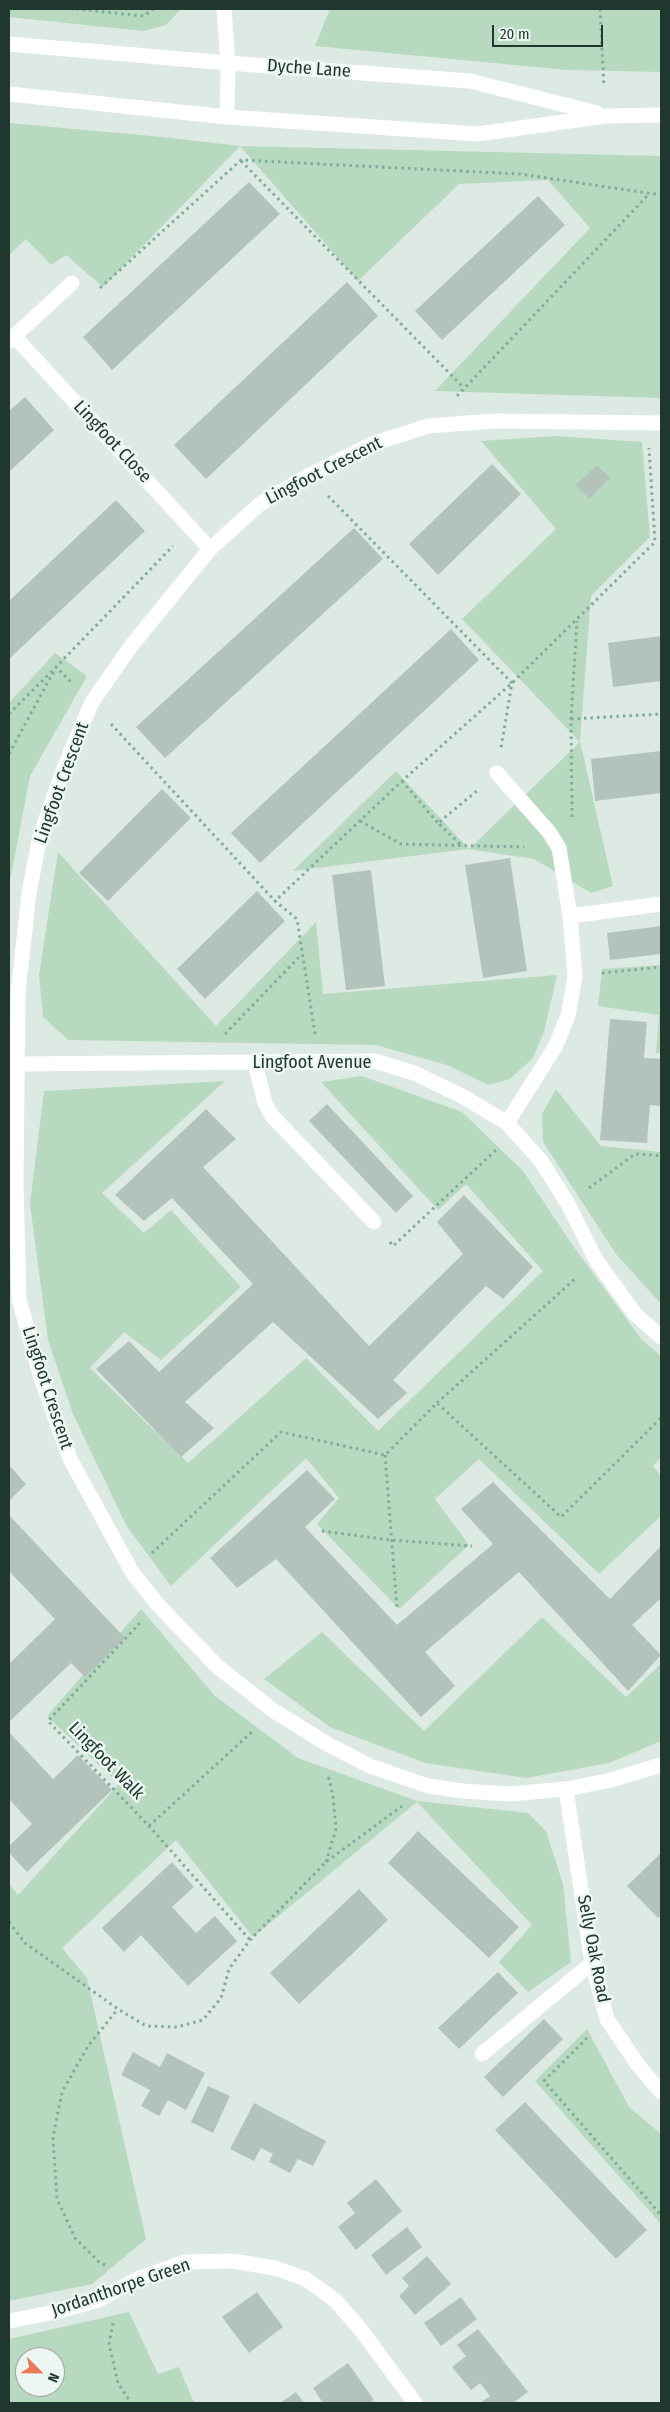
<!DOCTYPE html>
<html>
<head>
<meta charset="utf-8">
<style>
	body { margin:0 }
	#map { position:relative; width:670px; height:2412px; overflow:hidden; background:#dde9e3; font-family:"Fira Sans Condensed",sans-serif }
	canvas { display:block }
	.frame { position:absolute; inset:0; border:10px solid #203730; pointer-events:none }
	.north { position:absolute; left:15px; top:2347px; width:50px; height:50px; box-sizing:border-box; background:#edf6f1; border:1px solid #9baaa4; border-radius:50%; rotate:113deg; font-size:14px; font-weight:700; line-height:20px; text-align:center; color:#203730 }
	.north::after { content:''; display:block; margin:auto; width:18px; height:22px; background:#eb7a59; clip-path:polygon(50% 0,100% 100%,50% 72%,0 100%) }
	.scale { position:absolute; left:492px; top:25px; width:111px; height:22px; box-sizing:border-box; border:2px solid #203730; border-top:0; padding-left:6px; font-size:15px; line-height:18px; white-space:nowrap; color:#203730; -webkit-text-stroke:4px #edf6f1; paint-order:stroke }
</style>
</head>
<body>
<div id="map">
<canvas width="670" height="2412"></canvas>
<div class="frame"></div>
<div class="north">N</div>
<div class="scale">20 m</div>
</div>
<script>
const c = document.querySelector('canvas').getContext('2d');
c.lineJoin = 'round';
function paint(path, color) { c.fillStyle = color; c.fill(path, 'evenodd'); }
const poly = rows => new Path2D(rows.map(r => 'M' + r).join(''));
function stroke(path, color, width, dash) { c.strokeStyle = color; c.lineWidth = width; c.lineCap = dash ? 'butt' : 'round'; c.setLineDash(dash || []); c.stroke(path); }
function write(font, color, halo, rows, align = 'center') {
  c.font = font + ' "Fira Sans Condensed",sans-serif'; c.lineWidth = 5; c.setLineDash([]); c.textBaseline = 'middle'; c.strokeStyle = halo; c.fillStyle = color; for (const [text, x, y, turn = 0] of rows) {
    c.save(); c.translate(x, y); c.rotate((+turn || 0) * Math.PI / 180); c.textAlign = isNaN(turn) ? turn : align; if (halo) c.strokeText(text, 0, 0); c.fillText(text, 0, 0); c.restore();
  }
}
paint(poly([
	[9,9,181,9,166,25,143,31,9,17],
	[330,9,661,9,661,72,567,70,315,46],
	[9,123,162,137,240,146,661,156,661,398,435,391,590,228,548,180,459,184,358,281,240,146,103,287,66,255,51,265,26,239,9,255],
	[556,436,642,442,650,537,591,596,580,741,613,886,591,893,534,859,468,849,293,871,396,771,469,849,580,742,462,619,556,529,481,441],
	[55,653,87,676,30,776,9,886,9,703],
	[58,852,216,1026,316,922,323,994,557,975,544,1032,533,1058,510,1079,488,1085,447,1065,376,1045,68,1040,43,1017,39,975],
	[661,965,661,1053,656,1053,659,1015,598,1006,602,969],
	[362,1076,462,1112,523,1171,573,1246,642,1340,661,1356,661,1457,653,1466,661,1476,661,1516,599,1574,479,1459,435,1499,469,1545,399,1609,317,1524,339,1498,306,1458,171,1586,126,1525,73,1414,48,1340,30,1204,44,1091,225,1081,102,1193,144,1233,171,1210,241,1287,161,1360,124,1332,90,1368,188,1463,306,1358,378,1431,543,1271,466,1184,438,1210,321,1082],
	[556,1089,601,1146,661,1152,661,1304,616,1254,543,1142,542,1114],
	[141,1609,215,1696,298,1758,417,1801,528,1813,546,1831,563,1884,571,1962,528,1992,499,1962,532,1925,417,1802,253,1937,176,1840,62,1948,87,1978,146,2239,92,2284,9,2301,9,1884,18,1895,119,1784,47,1716],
	[542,1617,626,1697,661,1664,661,1741,609,1763,526,1778,425,1763,330,1727,264,1679,322,1632,424,1731],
	[587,2029,629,2107,661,2134,661,2224,535,2081],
	[129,2312,158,2374,179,2367,194,2403,9,2403,9,2339],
	[25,2357,55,2357,55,2387,25,2387]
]), '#b7d9bf');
paint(poly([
	[249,182,280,214,112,370,83,337],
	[538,196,565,225,442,340,415,311],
	[347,282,378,316,206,479,174,445],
	[25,397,54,430,9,472,9,411],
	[492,464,521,494,438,575,409,544],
	[597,465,610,478,589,499,576,485],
	[116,500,145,531,9,659,9,601],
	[354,528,383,559,165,758,136,727],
	[451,629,479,660,260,863,231,833],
	[661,636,661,681,613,687,608,643],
	[661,751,661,793,595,801,591,759],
	[162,789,191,818,108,901,79,873],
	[510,858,527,971,483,978,465,865],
	[371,870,385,986,346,990,332,875],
	[257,891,285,921,205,999,177,969],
	[661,926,661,954,610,960,607,933],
	[610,1019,647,1022,644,1058,661,1059,661,1106,650,1105,647,1143,600,1140],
	[327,1104,413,1196,396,1213,309,1121],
	[206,1109,236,1139,203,1167,369,1346,463,1254,437,1222,464,1195,533,1267,503,1299,486,1286,393,1380,407,1393,378,1419,273,1322,185,1402,214,1428,181,1457,96,1369,129,1341,159,1372,253,1284,172,1198,144,1221,115,1195],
	[9,1465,26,1484,9,1501],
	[307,1470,335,1499,305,1527,397,1625,493,1544,461,1509,493,1482,610,1599,661,1546,661,1598,632,1625,661,1655,628,1691,519,1572,425,1652,455,1686,421,1717,276,1559,237,1588,210,1558],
	[9,1515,125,1638,85,1677,71,1663,9,1722,9,1664,55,1619,9,1571],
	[9,1732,53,1779,78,1755,112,1790,27,1872,9,1853,9,1846,32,1824,9,1799],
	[418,1831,519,1927,489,1958,388,1863],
	[661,1853,661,1915,658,1918,627,1886],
	[172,1862,194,1887,172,1907,196,1933,215,1916,237,1941,188,1986,141,1935,124,1952,102,1928],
	[359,1889,388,1920,299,2004,270,1973],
	[498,1972,518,1993,459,2049,438,2028],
	[544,2019,563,2039,503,2097,484,2077],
	[133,2052,160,2067,167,2053,205,2073,186,2110,168,2100,159,2116,141,2106,150,2090,121,2075],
	[208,2086,230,2096,213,2133,191,2122],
	[525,2102,647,2230,616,2259,495,2130],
	[254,2103,326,2141,313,2166,298,2159,290,2173,269,2162,273,2154,261,2148,254,2161,230,2149],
	[376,2179,402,2211,356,2250,338,2227,355,2213,347,2203],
	[407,2227,422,2247,386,2275,371,2255],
	[427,2256,451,2284,415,2315,399,2296,409,2286,402,2278],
	[257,2292,283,2327,249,2353,222,2317],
	[461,2297,477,2319,441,2346,424,2323],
	[478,2329,528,2392,513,2403,480,2403,490,2396,480,2383,471,2390,452,2367,466,2356,457,2345],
	[348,2363,374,2400,369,2403,323,2403,313,2388],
	[296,2392,304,2403,280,2403]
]), '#b3c3bc');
stroke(poly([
	[76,9,144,16,153,9],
	[600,9,604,87],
	[241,161,464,388],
	[100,288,241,160,520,174,661,195],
	[457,396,649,194],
	[328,496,512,683,501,748],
	[9,714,56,667,72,683],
	[571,719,661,714],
	[111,724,275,901],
	[9,754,56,667,173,546],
	[402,781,438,823],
	[572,817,571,719,577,621],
	[360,821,401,844,524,847],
	[460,844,438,823,478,790],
	[602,973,661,967],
	[225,1034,302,954],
	[315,1034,297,919,275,901,402,781,512,683,655,542,649,448],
	[589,1188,635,1154,661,1156],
	[390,1242,393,1246,496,1150],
	[437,1403,576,1278],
	[385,1455,397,1608],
	[322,1531,390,1540,472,1546],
	[152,1553,281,1432,385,1455,437,1403,561,1517,661,1418],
	[140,1623,48,1721,149,1826,250,1940],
	[149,1826,254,1730],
	[326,1862,336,1829,333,1796,328,1775],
	[9,1922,25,1943,118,2009,146,2026,177,2027,203,2020,221,1998,229,1969,250,1940,326,1862,402,1806],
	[587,2038,544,2081,661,2215],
	[105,2265,100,2263,75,2238,57,2199,53,2137,62,2092,88,2046,118,2009],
	[113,2323,109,2344,118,2383,131,2403]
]), '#7fab9c', 3, [2.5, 4]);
stroke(poly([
	[224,9,228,63,227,117],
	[9,44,228,63,470,81,597,113],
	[9,94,227,117,478,134,605,116,661,115],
	[14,336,210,549],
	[9,341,72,283],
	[661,423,493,421,428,426,372,444,308,476,260,504,210,549,131,646,92,702,64,768,40,836,29,893,18,993,16,1185,19,1299,41,1378,70,1459,132,1572,158,1605,218,1667,274,1711,329,1745,370,1766,428,1786,463,1791,510,1794,566,1789,611,1780,661,1765],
	[497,773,549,832,559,848,570,916,575,976,568,1016,555,1047,507,1123],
	[570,916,661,904],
	[255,1063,265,1103,272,1116,374,1222],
	[16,1064,375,1061,414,1073,462,1096,507,1123,541,1161,568,1204,596,1260,635,1314,661,1337],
	[566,1789,592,1963,607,2019,638,2065,661,2092],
	[482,2054,592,1963],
	[9,2321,50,2313,96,2301,140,2278,185,2262,233,2261,275,2268,306,2279,336,2301,361,2330,415,2403]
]), '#fff', 15);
write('18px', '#203730', '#edf6f1', [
	["Dyche Lane",309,69,4],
	["Lingfoot Close",112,442,47],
	["Lingfoot Crescent",324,471,-27],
	["Lingfoot Crescent",62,783,-70],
	["Lingfoot Avenue",312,1063],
	["Lingfoot Crescent",47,1388,72],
	["Lingfoot Walk",106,1761,46],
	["Selly Oak Road",593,1949,79],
	["Jordanthorpe Green",121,2288,-19]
]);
</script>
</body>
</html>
